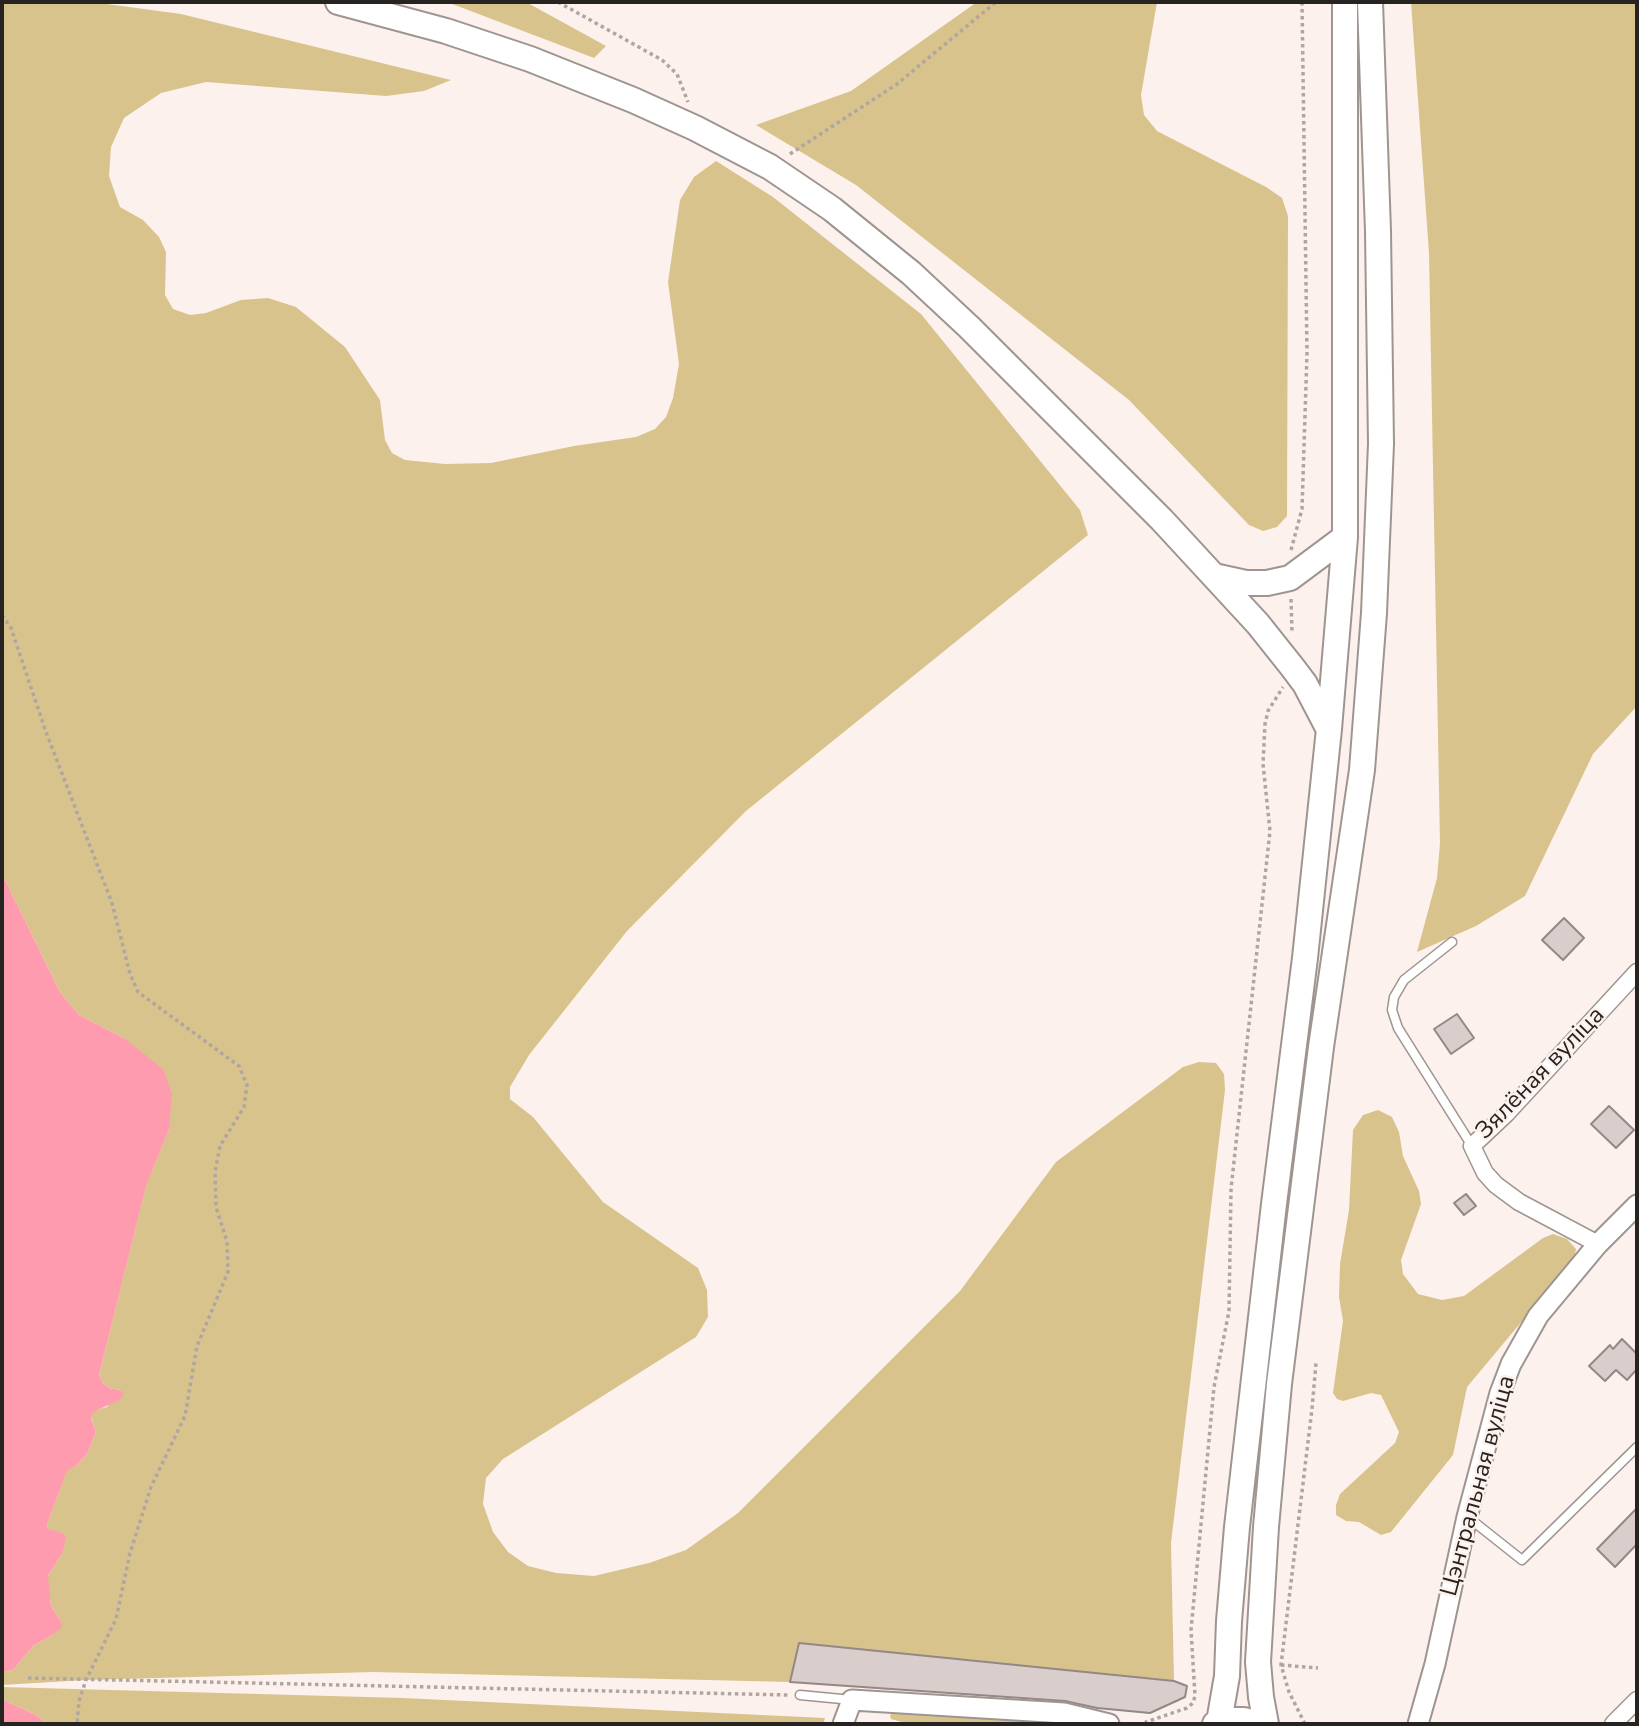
<!DOCTYPE html>
<html>
<head>
<meta charset="utf-8">
<style>
	body { margin:0 }
	#map { position:relative; width:1639px; height:1726px; overflow:hidden; background:#fcf1ec; font-family:"Nunito Sans",sans-serif }
	canvas { display:block }
	.frame { position:absolute; inset:0; border:4px solid #272321; pointer-events:none }
</style>
</head>
<body>
<div id="map">
<canvas width="1639" height="1726"></canvas>
<div class="frame"></div>
</div>
<script>
const c = document.querySelector('canvas').getContext('2d');
c.lineJoin = 'round';
function paint(path, color) { c.fillStyle = color; c.fill(path, 'evenodd'); }
const poly = rows => new Path2D(rows.map(r => 'M' + r).join(''));
function stroke(path, color, width, dash) { c.strokeStyle = color; c.lineWidth = width; c.lineCap = dash ? 'butt' : 'round'; c.setLineDash(dash || []); c.stroke(path); }
function write(font, color, halo, rows, align = 'center') {
  c.font = font + ' "Nunito Sans",sans-serif'; c.lineWidth = 5; c.setLineDash([]); c.textBaseline = 'middle'; c.strokeStyle = halo; c.fillStyle = color; for (const [text, x, y, turn = 0] of rows) {
    c.save(); c.translate(x, y); c.rotate((+turn || 0) * Math.PI / 180); c.textAlign = isNaN(turn) ? turn : align; if (halo) c.strokeText(text, 0, 0); c.fillText(text, 0, 0); c.restore();
  }
}
paint(poly([
	[2,2,92,2,181,14,451,80,424,91,386,96,206,82,161,93,124,118,111,147,109,176,120,207,143,220,159,237,166,252,165,295,173,309,190,315,206,313,241,300,268,298,296,307,345,347,380,400,385,440,392,453,405,460,445,464,491,463,574,446,636,437,655,429,666,417,673,398,679,364,668,282,680,200,694,177,716,161,773,197,921,314,1080,510,1088,535,746,811,627,931,529,1055,510,1087,510,1099,533,1117,603,1202,698,1268,707,1290,708,1317,696,1337,503,1459,486,1478,483,1504,493,1532,508,1552,528,1566,556,1573,594,1576,649,1563,686,1550,738,1513,960,1291,1056,1162,1183,1067,1199,1062,1216,1063,1224,1074,1225,1090,1171,1543,1174,1681,799,1643,790,1682,373,1672,86,1680,2,1685,2,1673,14,1669,33,1646,54,1634,62,1623,51,1606,48,1583,48,1576,62,1554,62,1533,53,1532,48,1529,47,1524,67,1470,77,1465,87,1454,96,1432,91,1417,93,1411,107,1407,120,1390,109,1388,103,1383,99,1375,146,1185,169,1130,124,1038,79,1015,60,992,2,874],
	[447,2,526,2,606,46,594,58],
	[977,2,1157,2,1141,95,1144,115,1157,131,1266,187,1282,198,1288,216,1287,516,1277,527,1263,531,1249,525,1129,400,856,185,756,125,851,91],
	[1411,2,1637,2,1637,706,1593,754,1525,896,1476,926,1417,952,1437,878,1440,843,1429,253],
	[1378,1110,1392,1117,1399,1132,1403,1156,1419,1191,1421,1204,1401,1260,1403,1274,1418,1294,1442,1300,1464,1296,1543,1238,1553,1234,1567,1239,1576,1249,1574,1259,1467,1387,1453,1455,1391,1532,1381,1535,1359,1522,1346,1521,1336,1515,1336,1505,1340,1494,1395,1443,1399,1432,1381,1395,1371,1393,1343,1401,1337,1399,1333,1393,1343,1321,1339,1297,1340,1264,1349,1210,1353,1130,1363,1115],
	[2,1687,403,1698,825,1718,823,1724,46,1724,38,1716,2,1699],
	[899,1710,1056,1721,1056,1724,909,1724,891,1719,890,1715]
]), '#d9c38d');
paint(poly([
	[2,874,60,992,79,1015,124,1038,163,1069,172,1094,169,1130,146,1186,99,1375,103,1383,109,1388,120,1390,124,1394,120,1400,93,1412,91,1418,96,1432,87,1454,77,1465,67,1471,47,1524,48,1529,62,1533,66,1537,62,1554,48,1576,51,1606,62,1623,61,1628,54,1634,33,1646,14,1669,2,1673],
	[2,1699,38,1716,46,1724,2,1724]
]), '#fe9bae');
const building = poly([
	[1564,918,1584,938,1563,960,1542,940,1564,918],
	[1457,1014,1474,1038,1451,1054,1434,1029,1457,1014],
	[1609,1106,1634,1130,1616,1148,1591,1124,1609,1106],
	[1466,1194,1476,1206,1464,1215,1454,1203,1466,1194],
	[1622,1339,1637,1354,1637,1369,1627,1380,1616,1370,1605,1381,1589,1366,1610,1345,1613,1349,1622,1339],
	[1637,1508,1637,1544,1615,1567,1597,1549,1637,1508],
	[799,1643,1174,1681,1187,1686,1185,1697,1150,1713,1097,1708,1065,1701,790,1682,799,1643]
]);
paint(building, '#dacecc');
stroke(building, '#938886', 2);
const service = poly([
	[1452,942,1404,980,1394,997,1392,1010,1398,1028,1472,1146],
	[1469,1518,1522,1560,1637,1447],
	[800,1695,852,1700]
]);
const minor = poly([
	[1598,1244,1519,1202,1496,1185,1485,1173,1472,1146,1506,1114,1637,972],
	[1613,1724,1637,1700]
]);
const tertiary = poly([
	[843,1724,852,1700,1064,1713,1109,1724],
	[1418,1724,1435,1664,1467,1517,1500,1393,1511,1364,1538,1316,1598,1244,1637,1205]
]);
const primary = poly([
	[338,2,446,31,530,59,633,100,695,128,770,167,832,209,911,273,969,327,1162,520,1258,624,1293,668,1305,684,1328,728],
	[1214,576,1246,583,1267,583,1290,578,1345,537],
	[1219,1722,1227,1676,1229,1621,1237,1527,1274,1204,1305,958,1329,729,1345,537,1345,2],
	[1215,1724,1231,1720,1244,1720,1258,1724],
	[1266,1724,1261,1697,1258,1662,1266,1527,1279,1384,1321,1047,1362,770,1374,613,1381,444,1378,231,1370,2]
]);
stroke(service, '#9f9590', 11);
stroke(minor, '#9f9590', 19);
stroke(tertiary, '#9f9590', 23);
stroke(primary, '#9f9590', 28);
stroke(poly([
	[558,2,662,60,677,74,688,102],
	[790,154,897,84,996,2],
	[1291,550,1302,509,1307,353,1302,2],
	[1291,599,1292,633],
	[2,615,11,628,46,732,112,903,130,974,138,992,239,1066,247,1085,244,1107,220,1146,215,1172,216,1207,227,1242,228,1272,197,1346,185,1416,151,1487,130,1553,116,1619,86,1680,79,1701,77,1724],
	[1281,1665,1318,1668],
	[28,1678,788,1695],
	[1146,1724,1146,1722,1187,1708,1193,1703,1195,1696,1191,1630,1214,1387,1229,1311,1231,1189,1270,831,1263,764,1265,724,1268,711,1283,687],
	[1305,1724,1289,1692,1281,1665,1312,1409,1316,1363]
]), '#afa6a2', 3.5, [3.5, 3.5]);
stroke(service, '#fff', 8);
stroke(minor, '#fff', 16);
stroke(tertiary, '#fff', 19);
stroke(primary, '#fff', 24);
write('24px', '#272321', '#fcf1ec', [
	["Зялёная вуліца",1541,1074,-46],
	["Цэнтральная вуліца",1479,1486,-75]
]);
</script>
</body>
</html>
